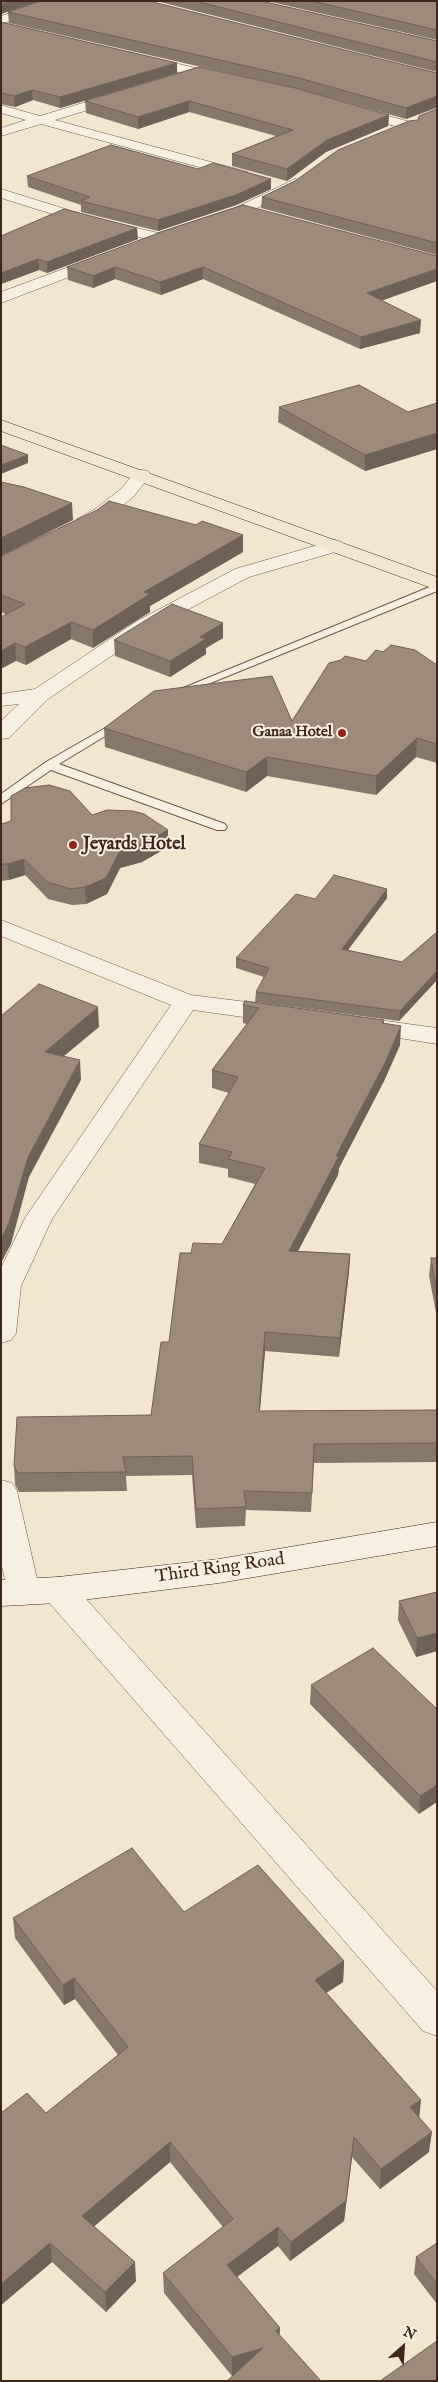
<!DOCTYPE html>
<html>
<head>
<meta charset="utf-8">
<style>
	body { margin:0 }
	#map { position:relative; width:438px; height:2382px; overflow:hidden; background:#f2e7ce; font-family:"IM FELL English",serif }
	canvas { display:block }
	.frame { position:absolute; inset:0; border:2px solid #40261c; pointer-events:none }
	.north { position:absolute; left:378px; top:2322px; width:50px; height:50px; -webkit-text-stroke:4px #f7efdf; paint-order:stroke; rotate:26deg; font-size:14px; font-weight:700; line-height:20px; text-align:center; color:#40261c }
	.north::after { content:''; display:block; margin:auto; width:18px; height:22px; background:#40261c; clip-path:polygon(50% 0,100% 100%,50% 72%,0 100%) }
</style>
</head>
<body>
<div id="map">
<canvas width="438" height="2382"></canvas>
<div class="frame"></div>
<div class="north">N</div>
</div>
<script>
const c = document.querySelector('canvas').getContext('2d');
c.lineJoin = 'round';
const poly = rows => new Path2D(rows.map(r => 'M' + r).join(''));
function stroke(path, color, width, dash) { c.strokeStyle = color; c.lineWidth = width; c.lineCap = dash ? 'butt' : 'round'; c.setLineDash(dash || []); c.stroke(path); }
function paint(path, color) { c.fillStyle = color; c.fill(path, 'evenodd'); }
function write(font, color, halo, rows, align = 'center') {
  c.font = font + ' "IM FELL English",serif'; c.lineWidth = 4; c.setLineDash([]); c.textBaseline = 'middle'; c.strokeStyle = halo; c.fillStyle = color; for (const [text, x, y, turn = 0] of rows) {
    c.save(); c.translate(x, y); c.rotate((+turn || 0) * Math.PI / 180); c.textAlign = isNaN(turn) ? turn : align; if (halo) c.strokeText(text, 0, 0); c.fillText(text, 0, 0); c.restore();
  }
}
const lane = poly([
	[437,584,437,591,181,695,173,695,171,693,437,584],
	[121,719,125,720,125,724,59,764,225,824,227,827,225,830,217,830,51,770,1,804,1,794,46,762,121,719]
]);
const street = poly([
	[47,1,66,1,1,24,1,16,47,1],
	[140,55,230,76,231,79,225,83,136,62,134,59,136,56,140,55],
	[122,91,129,95,127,98,55,120,248,172,250,175,243,179,41,124,1,136,1,128,26,120,1,113,1,105,40,116,122,91],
	[354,107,437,129,437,137,349,114,347,111,349,108,354,107],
	[295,179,302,183,300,186,247,213,159,242,81,223,1,198,1,189,91,217,158,233,237,207,295,179],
	[101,255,109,260,106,263,1,303,1,292,101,255],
	[142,470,148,471,151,475,133,497,109,517,91,527,77,527,75,523,77,519,95,509,121,489,136,471,142,470],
	[335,540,342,542,345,546,342,550,249,577,151,629,48,699,9,738,1,739,1,721,19,704,1,706,1,694,35,689,137,621,235,569,335,540],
	[1,920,191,995,279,1006,288,1009,292,1014,288,1019,279,1022,193,1010,52,1219,21,1286,16,1333,11,1340,1,1343,1,1268,25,1218,171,1005,1,936,1,920],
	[364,1018,437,1028,437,1044,355,1031,351,1026,355,1021,364,1018],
	[1,1480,12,1483,17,1491,40,1592,36,1601,24,1605,12,1601,8,1592,1,1563,1,1480],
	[58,1577,70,1581,437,1991,437,2036,423,2031,46,1599,42,1590,46,1581,58,1577]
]);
const secondary = poly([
	[437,1522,437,1546,219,1583,58,1603,1,1606,1,1580,58,1577,219,1559,437,1522]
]);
const highway = poly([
	[1,420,437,577,437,590,1,431,1,420]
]);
stroke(lane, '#6c5648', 2);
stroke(street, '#6c5648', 1);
stroke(secondary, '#40261c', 1);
stroke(highway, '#40261c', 1);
paint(lane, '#f7efdf');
paint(street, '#f7efdf');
paint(secondary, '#f7efdf');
paint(highway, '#f2e7ce');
paint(poly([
	[156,1,261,1,437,41,437,72],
	[267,1,437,1,437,40],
	[8,12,437,73,437,108,406,119,298,89,9,23],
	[1,22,177,63,177,73,60,108,33,100,15,107,1,104],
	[199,67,389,115,388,126,326,152,287,181,232,166,232,154,276,136,189,112,138,129,86,113,85,101],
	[437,109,437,255,261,208,262,197,418,120],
	[198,169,271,179,271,189,236,205,158,231,81,212,81,205,28,187,27,176],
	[1,236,138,239,47,273,39,270,1,284],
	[437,256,437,281,381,300,420,333,360,349,203,279,161,295,115,279,93,288,68,280,67,267],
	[437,403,437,449,365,471,278,422,279,407,408,412],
	[196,525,243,535,243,552,150,606,150,612,93,648,71,639,26,665,16,661,6,614,1,612,1,556],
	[223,623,223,638,206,648,206,654,170,677,115,656,114,640],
	[366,661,437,665,437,763,416,757,376,795,267,776,246,792,105,747,104,728,292,721],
	[92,815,168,847,142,862,120,868,107,894,86,904,72,905,48,899,25,875,9,880,1,881,1,824],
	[387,889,387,898,348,950,402,962,437,932,437,980,399,1021,255,1002,256,992,264,977,236,968,236,958,315,899],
	[243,1005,384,1020,384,1023,400,1045,384,1081,339,1168,338,1175,298,1251,350,1254,349,1272,339,1357,265,1351,260,1411,437,1410,437,1462,314,1463,311,1512,246,1510,245,1526,196,1528,192,1475,126,1476,127,1491,19,1492,15,1485,14,1466,151,1415,191,1253,222,1244,255,1184,228,1177,228,1169,199,1163,199,1144,229,1093,212,1088,212,1070,247,1024,243,1023],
	[431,1258,437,1258,437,1318,429,1276],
	[437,1592,437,1651,416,1657,398,1620,399,1601],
	[311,1685,437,1709,419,1814,310,1704],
	[184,1912,344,1961,343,1982,326,1993,419,2118,429,2152,380,2189,352,2157,344,2221,290,2261,278,2246,237,2277,280,2328,232,2376,164,2293,163,2273,223,2227,170,2162,94,2226,136,2281,106,2312,52,2262,1,2305,46,2113,118,2055,75,1999,64,2005,15,1938,13,1918],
	[437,2243,437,2304,414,2274,416,2257]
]), '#877768');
paint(poly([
	[9,1,40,1,1,14,1,4],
	[177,63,177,73,60,108,60,97],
	[32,90,33,100,15,107,14,96],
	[437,96,436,107,406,119,406,108],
	[189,101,189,112,138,129,138,117],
	[389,115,388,126,326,152,287,181,287,169,327,140],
	[271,179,271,189,236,205,158,231,158,220],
	[137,228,138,239,47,273,47,262],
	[38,259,39,270,1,284,1,273],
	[115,267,115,279,93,288,93,276],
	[203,267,203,279,161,295,160,282],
	[437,269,437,281,367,306,367,293],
	[421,320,420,333,360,349,361,337],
	[437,433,437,449,365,471,365,455],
	[28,455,28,463,1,474,1,465],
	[72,503,73,520,1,556,1,538],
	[243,535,243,552,150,606,150,612,93,648,93,630,144,592],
	[71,622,71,639,26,665,25,647],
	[223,623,223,638,206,648,206,654,170,677,170,661,200,637],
	[15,643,16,661,1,669,1,651],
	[417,738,416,757,376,795,376,776],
	[267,757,267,776,246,792,246,772],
	[168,830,168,847,142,862,120,868,107,894,86,904,85,887,120,851],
	[24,859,25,875,9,880,8,864],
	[387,889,387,898,341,959,342,949],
	[437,971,437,980,399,1021,400,1011],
	[98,1007,99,1027,46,1071,45,1052],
	[401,1026,400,1045,384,1081,339,1168,338,1175,288,1270,289,1251],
	[80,1060,81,1080,29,1177,11,1244,1,1263,1,1240,28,1157],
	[350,1254,349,1272,339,1357,340,1338],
	[265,1332,265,1351,258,1430,259,1411],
	[437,1633,437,1651,416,1657,417,1638],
	[437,1785,437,1802,419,1814,420,1796],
	[344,1961,343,1982,314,2001,315,1980],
	[74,1978,75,1999,64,2005,63,1985],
	[421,2100,419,2120,410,2107],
	[432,2132,429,2152,380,2189,381,2169],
	[354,2137,352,2157,344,2221,290,2261,291,2242],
	[170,2142,170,2162,84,2235,82,2216],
	[278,2227,278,2246,227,2284,227,2265],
	[50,2243,52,2262,1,2305,1,2284],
	[135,2262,136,2281,106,2312,105,2292],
	[280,2328,279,2347,276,2331],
	[263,2348,232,2377,232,2357]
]), '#6e6155');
const building = poly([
	[1,1,9,1,1,4,1,1],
	[41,1,149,1,437,73,437,96,406,108,299,78,8,12,41,1],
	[195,1,261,1,437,41,437,62,195,1],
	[312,1,437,1,437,30,312,1],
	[1,22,177,63,60,97,32,90,14,96,1,93,1,22],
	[199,67,295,88,389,115,327,140,287,169,232,154,293,130,189,101,138,117,85,101,199,67],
	[437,109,437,243,262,197,295,181,338,150,409,121,418,120,419,116,437,109],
	[111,145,198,169,213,163,271,179,236,195,158,220,81,201,90,197,27,176,111,145],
	[243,205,437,256,437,269,367,293,421,320,361,337,203,267,160,282,115,267,93,276,67,267,164,231,243,205],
	[64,209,137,228,47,262,38,259,1,273,1,236,64,209],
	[359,385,408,412,437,403,437,433,365,455,279,407,359,385],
	[1,445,28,455,1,465,1,445],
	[1,482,24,487,72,503,1,538,1,482],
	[109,501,196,525,202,521,243,535,144,592,150,594,93,630,71,622,25,647,15,643,1,651,1,617,25,604,1,595,1,556,97,510,109,501],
	[172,604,223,623,200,637,206,639,170,661,114,640,172,604],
	[391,645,415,650,437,665,437,744,417,738,376,776,267,757,246,772,104,728,154,691,272,676,292,721,329,663,341,660,345,656,366,661,376,650,383,652,391,645],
	[49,785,70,791,92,815,107,810,133,811,144,814,168,830,141,845,120,851,106,878,85,887,71,889,47,882,24,859,8,864,1,864,1,824,11,821,11,796,25,788,49,785],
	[334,875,387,889,342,949,402,962,437,932,437,971,400,1011,256,992,269,968,236,958,296,894,315,899,334,875],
	[39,984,98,1007,45,1052,80,1060,28,1157,9,1223,1,1240,1,1016,39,984],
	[245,1001,384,1020,382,1023,401,1026,385,1063,336,1156,339,1156,289,1251,350,1254,340,1338,265,1332,259,1411,437,1410,437,1443,314,1444,312,1493,244,1491,246,1507,196,1509,192,1456,123,1457,126,1472,18,1473,14,1466,17,1417,151,1415,161,1342,169,1342,180,1253,191,1253,193,1243,222,1244,265,1168,228,1159,232,1152,199,1144,238,1077,212,1070,259,1008,243,1005,245,1001],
	[431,1258,437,1258,437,1294,431,1258],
	[437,1592,437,1633,417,1638,399,1601,437,1592],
	[373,1648,437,1709,437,1785,420,1796,311,1685,373,1648],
	[132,1848,184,1912,258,1865,344,1961,315,1980,421,2100,410,2107,432,2132,381,2169,354,2137,346,2201,291,2242,278,2227,227,2265,280,2328,276,2331,321,2381,227,2381,263,2348,232,2357,163,2273,233,2219,170,2142,82,2216,135,2262,105,2292,50,2243,1,2284,1,2113,27,2093,46,2113,128,2047,74,1978,63,1985,13,1918,132,1848],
	[437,2243,437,2284,416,2257,437,2243],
	[437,2341,437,2381,380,2381,437,2341]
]);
paint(building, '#9d8a79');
stroke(building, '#6e6155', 1);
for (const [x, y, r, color] of [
	[342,733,5,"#8f2418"],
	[73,845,5,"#8f2418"]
]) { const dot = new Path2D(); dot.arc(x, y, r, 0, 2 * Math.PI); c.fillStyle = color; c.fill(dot); stroke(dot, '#f7efdf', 2); }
write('bold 15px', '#40261c', '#f7efdf', [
	["Ganaa Hotel",332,733]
], 'right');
write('bold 18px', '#40261c', '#f7efdf', [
	["Jeyards Hotel",83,845]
], 'left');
write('18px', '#40261c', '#f7efdf', [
	["Third Ring Road",220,1569,-8]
]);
</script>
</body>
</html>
